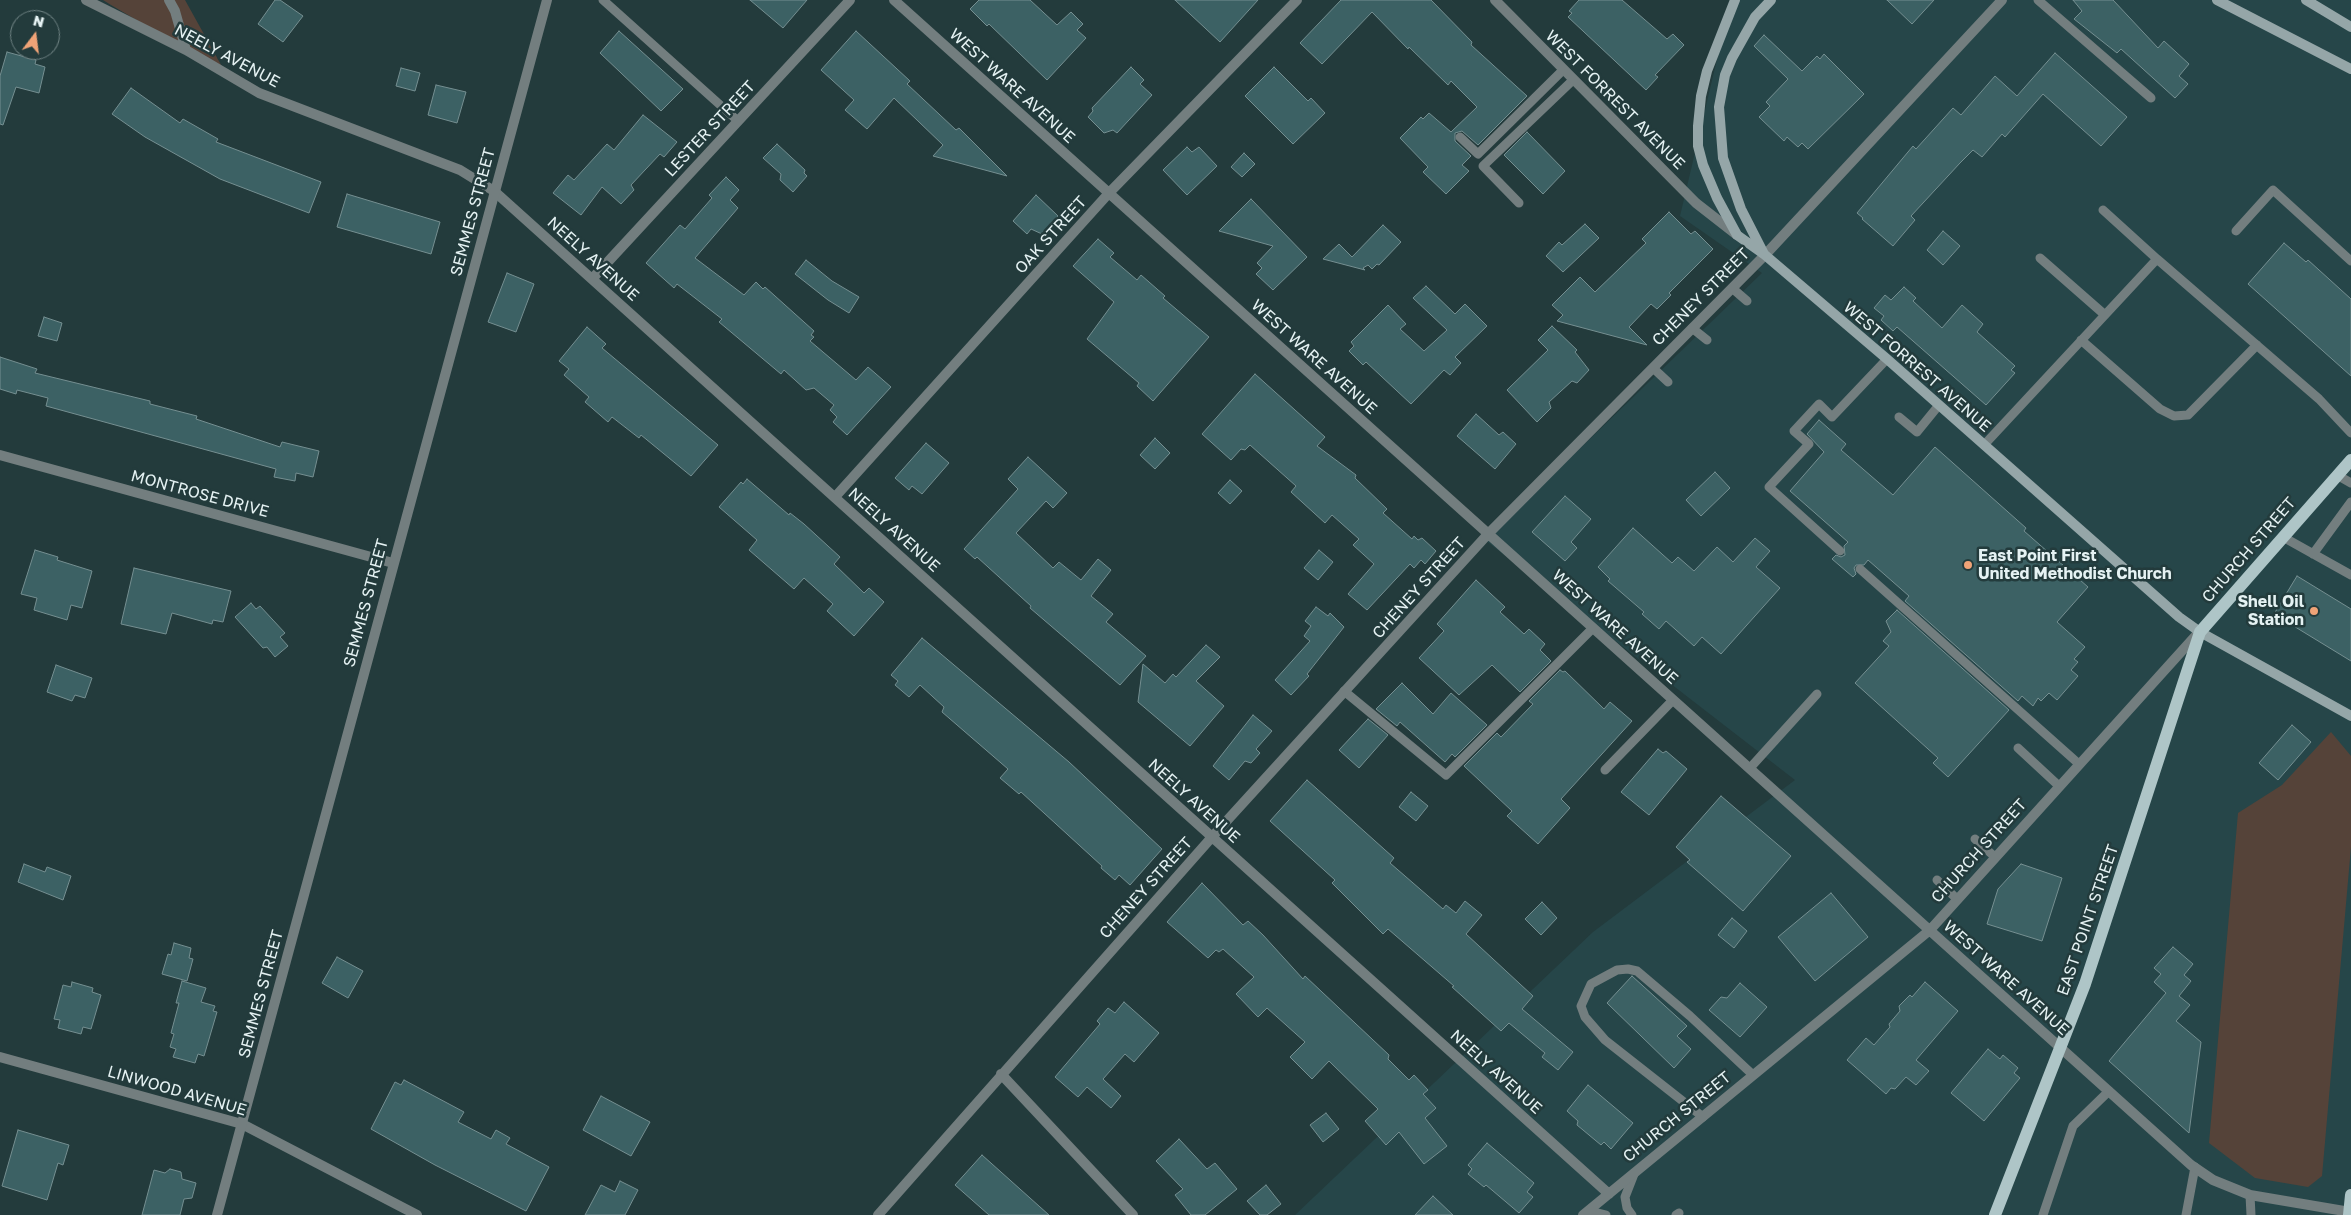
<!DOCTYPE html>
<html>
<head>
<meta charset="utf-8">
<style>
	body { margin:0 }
	#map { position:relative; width:2351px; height:1215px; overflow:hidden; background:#233b3c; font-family:"Golos Text",sans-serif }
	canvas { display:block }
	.north { position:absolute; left:10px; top:10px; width:50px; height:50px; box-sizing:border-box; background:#233b3c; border:1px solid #718485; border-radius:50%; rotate:15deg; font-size:14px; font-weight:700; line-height:20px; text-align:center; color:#e5f2f3 }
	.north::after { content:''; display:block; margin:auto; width:18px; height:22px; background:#efa377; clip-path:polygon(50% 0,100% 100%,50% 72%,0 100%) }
</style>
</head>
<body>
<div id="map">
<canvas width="2351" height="1215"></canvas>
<div class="north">N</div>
</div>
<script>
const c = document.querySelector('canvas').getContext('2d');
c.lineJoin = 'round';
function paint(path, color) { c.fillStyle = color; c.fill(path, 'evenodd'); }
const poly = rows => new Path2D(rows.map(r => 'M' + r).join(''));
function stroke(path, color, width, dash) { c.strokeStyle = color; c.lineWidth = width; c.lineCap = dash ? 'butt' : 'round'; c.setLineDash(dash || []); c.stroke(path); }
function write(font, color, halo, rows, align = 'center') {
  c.font = font + ' "Golos Text",sans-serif'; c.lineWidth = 5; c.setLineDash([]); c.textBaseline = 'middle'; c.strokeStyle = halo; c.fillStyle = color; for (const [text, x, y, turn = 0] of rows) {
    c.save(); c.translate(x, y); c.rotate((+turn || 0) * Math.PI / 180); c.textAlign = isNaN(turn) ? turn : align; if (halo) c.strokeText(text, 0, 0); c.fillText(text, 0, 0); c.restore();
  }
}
paint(poly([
	[1731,0,2351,0,2351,1215,1295,1215,1593,932,1795,780,1485,540,1762,273,1680,216]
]), '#264649');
paint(poly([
	[103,0,185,0,225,72,111,5],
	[2331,732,2351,756,2351,847,2322,1176,2308,1187,2255,1178,2209,1143,2238,813,2282,785]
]), '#554339');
const building = poly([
	[275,0,280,0,303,16,283,42,258,24,275,0],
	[750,0,807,0,783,28,750,0],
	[979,0,1030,0,1057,25,1071,12,1083,24,1077,30,1086,38,1047,80,989,24,987,26,970,9,979,0],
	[1175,0,1258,0,1220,42,1175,0],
	[1341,0,1431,0,1472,42,1471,45,1527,96,1478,145,1462,131,1455,133,1455,141,1471,156,1462,165,1469,171,1446,194,1423,172,1428,167,1400,138,1421,117,1423,119,1429,113,1451,132,1477,107,1451,81,1448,85,1409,47,1408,49,1372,12,1322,64,1300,43,1341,0],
	[1579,0,1622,0,1667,39,1673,34,1684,45,1655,75,1658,77,1646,90,1568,17,1572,13,1569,11,1579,0],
	[1887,0,1934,0,1912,24,1887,0],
	[2073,0,2113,0,2158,48,2164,41,2189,64,2179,76,2188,84,2175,98,2121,49,2117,53,2074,19,2082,11,2073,0],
	[619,31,683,89,661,111,600,53,619,31],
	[856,31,910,81,907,84,956,130,959,128,1007,176,933,156,943,145,894,98,867,129,845,110,854,100,821,70,856,31],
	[1764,35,1802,71,1817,56,1820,59,1824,54,1864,94,1808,149,1802,143,1798,147,1787,137,1784,141,1759,117,1770,106,1766,102,1788,79,1754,46,1764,35],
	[7,52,36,60,35,64,45,67,39,93,16,87,3,125,0,124,0,76,7,52],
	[2055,53,2127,117,2101,146,2043,94,2005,137,2002,134,1982,157,1973,150,1960,163,1911,216,1915,220,1893,246,1862,219,1863,218,1857,213,1913,146,1916,149,1953,108,1961,115,1995,76,2017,96,2055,53],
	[1131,67,1144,80,1140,84,1152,95,1117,133,1113,130,1104,133,1088,117,1093,111,1092,108,1131,67],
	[1274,67,1308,101,1311,98,1325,113,1293,144,1245,96,1274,67],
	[401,68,420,73,415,91,396,86,401,68],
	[436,85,466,92,457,123,428,115,436,85],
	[131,88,180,123,183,119,218,139,216,142,321,182,309,213,220,179,145,137,112,114,131,88],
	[643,115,677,142,664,157,660,154,631,185,634,190,621,204,602,187,581,215,553,193,568,175,574,180,607,144,614,150,643,115],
	[1527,132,1565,171,1543,194,1504,155,1527,132],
	[777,144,805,170,804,173,807,176,793,192,780,180,781,174,763,158,777,144],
	[1187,147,1192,152,1199,147,1217,166,1187,195,1163,170,1187,147],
	[1244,153,1255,164,1242,177,1231,167,1244,153],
	[726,177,739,190,730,200,738,208,695,258,744,295,756,282,763,289,765,287,814,331,811,335,814,337,810,341,856,380,868,367,891,387,847,435,833,422,837,417,830,410,834,405,814,388,806,390,784,370,781,374,719,322,722,319,677,284,674,288,646,263,680,225,685,229,712,198,709,195,726,177],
	[347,194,440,222,431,254,337,227,347,194],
	[1036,195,1058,216,1042,234,1031,229,1027,234,1013,221,1036,195],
	[1251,199,1307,257,1273,290,1256,274,1262,268,1257,263,1273,246,1219,231,1251,199],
	[1669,212,1691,234,1695,231,1713,249,1669,293,1671,295,1657,309,1651,304,1629,327,1647,345,1557,321,1563,315,1552,305,1580,277,1595,292,1646,243,1642,239,1669,212],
	[1585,224,1599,238,1563,272,1546,256,1559,242,1562,245,1585,224],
	[1383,225,1401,242,1379,265,1377,264,1372,269,1368,265,1363,268,1365,270,1323,259,1339,244,1352,257,1383,225],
	[1943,231,1960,246,1943,265,1927,250,1943,231],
	[1098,239,1114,253,1110,257,1137,280,1141,275,1165,296,1163,298,1209,337,1153,401,1137,386,1139,383,1087,339,1114,302,1073,266,1098,239],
	[2284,243,2306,262,2308,260,2351,299,2351,376,2248,284,2284,243],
	[806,260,832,281,859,297,849,313,828,300,795,274,806,260],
	[507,273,534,284,516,332,488,322,507,273],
	[1426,286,1455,314,1465,304,1487,326,1455,357,1461,363,1450,375,1444,370,1411,404,1366,362,1363,365,1349,351,1354,346,1351,342,1388,305,1406,324,1400,329,1424,351,1447,330,1413,298,1426,286],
	[1904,287,1916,298,1913,301,1942,328,1962,305,1983,324,1977,332,2015,366,2011,370,2015,373,1986,405,1897,327,1893,331,1881,320,1884,316,1874,308,1885,295,1891,300,1904,287],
	[44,317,62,323,57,341,38,336,44,317],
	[1552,326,1577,350,1575,352,1589,370,1577,383,1572,381,1549,402,1551,408,1537,422,1507,390,1548,350,1538,340,1552,326],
	[587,327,606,344,602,348,718,445,691,476,641,435,639,438,612,417,608,422,585,402,589,397,564,375,569,369,559,361,587,327],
	[0,357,37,369,35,373,150,401,150,404,197,416,196,419,280,447,282,442,319,451,313,477,296,473,295,481,274,477,276,469,46,406,48,398,17,390,16,394,0,389,0,357],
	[1255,374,1325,437,1317,446,1356,475,1355,478,1387,509,1383,513,1412,539,1414,536,1418,540,1422,538,1436,551,1425,564,1421,560,1414,568,1410,564,1367,610,1348,594,1374,564,1353,545,1359,539,1332,515,1325,523,1291,492,1296,486,1250,445,1245,450,1241,449,1231,460,1202,434,1255,374],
	[1476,414,1499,435,1503,432,1516,444,1495,469,1457,436,1476,414],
	[1819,420,1846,444,1841,450,1893,495,1935,447,2026,528,2024,531,2088,587,2057,622,2085,647,2074,659,2078,662,2071,670,2078,676,2057,700,2049,693,2041,701,2038,698,2033,706,2022,696,2018,701,1905,601,1909,596,1868,560,1864,565,1856,565,1854,568,1856,574,1853,577,1832,559,1836,555,1841,557,1845,555,1844,546,1848,542,1790,491,1824,452,1807,434,1819,420],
	[1155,438,1170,453,1155,469,1140,455,1155,438],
	[926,443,949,463,922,494,912,486,909,490,895,478,926,443],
	[1028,457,1067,493,1053,508,1046,501,1016,533,1053,568,1059,562,1081,580,1098,559,1111,570,1091,596,1113,614,1106,622,1146,656,1120,685,1030,608,1031,606,977,557,975,559,964,549,1018,489,1008,479,1028,457],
	[1715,472,1730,488,1701,516,1686,500,1715,472],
	[747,479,789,515,790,513,804,524,840,557,834,564,864,593,869,588,884,602,854,636,827,611,833,604,804,578,794,589,749,550,757,540,719,507,741,482,743,484,747,479],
	[1230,480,1242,491,1230,504,1218,493,1230,480],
	[1565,496,1591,519,1571,542,1577,548,1565,561,1532,532,1565,496],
	[1633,528,1672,563,1678,557,1694,571,1717,547,1733,562,1755,538,1770,551,1756,567,1780,588,1721,654,1702,637,1694,646,1666,621,1659,629,1642,614,1644,612,1608,581,1610,579,1598,567,1633,528],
	[35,550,58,557,57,560,92,571,82,608,71,605,67,620,34,610,37,598,21,594,35,550],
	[1319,550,1333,562,1318,580,1304,568,1319,550],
	[134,568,231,591,223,622,213,620,212,624,172,613,166,634,121,624,134,568],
	[2297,576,2351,609,2351,661,2274,614,2297,576],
	[1476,580,1505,607,1500,612,1524,634,1529,629,1545,644,1540,650,1551,661,1520,692,1492,665,1459,695,1419,658,1444,631,1437,624,1476,580],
	[251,603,256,609,260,606,285,633,280,637,288,646,275,657,267,647,263,648,235,617,251,603],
	[1316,607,1328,616,1330,613,1344,627,1307,674,1309,676,1291,695,1275,680,1310,641,1304,636,1311,626,1305,621,1316,607],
	[1897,610,2009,710,1948,777,1933,763,1938,758,1855,683,1889,646,1883,641,1891,632,1886,621,1897,610],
	[922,638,1069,762,1162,849,1130,885,1119,875,1115,880,1101,868,1102,866,1021,792,1019,794,1000,778,1008,769,942,712,944,707,920,685,909,697,895,685,898,681,891,675,922,638],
	[1206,645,1220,657,1196,681,1224,706,1190,746,1138,702,1143,664,1165,683,1173,674,1176,677,1206,645],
	[56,665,92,678,85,698,75,695,72,701,47,692,56,665],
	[1560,670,1563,672,1565,671,1604,709,1610,702,1632,721,1561,799,1570,808,1538,844,1507,816,1512,811,1464,766,1497,733,1501,737,1533,704,1529,701,1560,670],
	[1402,683,1433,714,1451,693,1487,725,1455,757,1452,754,1445,762,1400,722,1397,726,1376,709,1402,683],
	[1253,715,1272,731,1256,749,1260,753,1251,763,1245,761,1229,780,1213,766,1253,715],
	[1368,719,1388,735,1359,768,1339,750,1368,719],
	[2292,725,2311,742,2278,780,2259,763,2292,725],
	[1658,749,1663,753,1666,751,1687,769,1649,815,1621,792,1658,749],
	[1307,780,1394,858,1390,863,1443,909,1446,905,1456,913,1465,901,1482,915,1466,934,1533,996,1522,1009,1573,1052,1558,1070,1542,1057,1545,1053,1509,1023,1501,1031,1452,987,1454,986,1388,929,1383,934,1332,883,1335,880,1270,821,1307,780],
	[1411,792,1428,806,1416,821,1399,807,1411,792],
	[1721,796,1791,856,1743,911,1687,862,1690,860,1676,847,1721,796],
	[24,864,45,872,47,867,71,876,63,900,18,882,24,864],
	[2021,864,2062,878,2042,941,1987,924,1998,889,2021,864],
	[1202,883,1243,925,1248,921,1263,935,1303,979,1305,976,1389,1055,1388,1059,1409,1080,1414,1075,1428,1090,1423,1094,1436,1108,1425,1118,1447,1146,1424,1164,1399,1132,1386,1145,1365,1121,1378,1109,1329,1061,1312,1079,1290,1057,1305,1042,1267,1008,1258,1017,1236,994,1254,977,1223,949,1219,952,1216,950,1208,958,1167,922,1202,883],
	[1831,893,1868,937,1815,981,1778,937,1831,893],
	[1542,902,1557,918,1541,935,1525,919,1542,902],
	[1732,918,1747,931,1734,948,1718,935,1732,918],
	[174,943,191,948,189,958,193,959,187,981,162,974,168,954,171,955,174,943],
	[2173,947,2193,964,2184,975,2191,981,2179,996,2190,1005,2176,1021,2201,1042,2189,1133,2109,1061,2166,993,2154,982,2161,974,2154,968,2173,947],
	[337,957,363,971,348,998,322,983,337,957],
	[1632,976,1687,1026,1677,1036,1691,1049,1674,1068,1607,1003,1632,976],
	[182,981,206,988,201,1002,215,1006,213,1011,217,1012,204,1056,198,1054,195,1063,173,1057,176,1049,170,1047,174,1034,171,1033,179,1003,176,1003,182,981],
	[72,982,93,988,92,992,101,995,91,1029,83,1027,81,1034,58,1028,60,1020,54,1019,63,985,71,987,72,982],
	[1925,982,1958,1011,1916,1060,1929,1071,1916,1085,1906,1077,1895,1089,1891,1088,1886,1094,1847,1060,1866,1038,1874,1045,1890,1027,1889,1024,1900,1011,1899,1006,1910,995,1912,997,1925,982],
	[1740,983,1767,1007,1740,1037,1709,1010,1721,997,1727,998,1740,983],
	[1124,1002,1159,1033,1134,1062,1125,1054,1103,1079,1121,1096,1111,1108,1087,1087,1078,1097,1055,1077,1100,1024,1097,1021,1108,1008,1115,1013,1124,1002],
	[1988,1049,2000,1059,2003,1055,2018,1068,2014,1073,2020,1078,1984,1121,1951,1093,1988,1049],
	[404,1080,464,1112,458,1122,491,1139,496,1130,510,1138,506,1144,549,1167,526,1211,435,1165,371,1129,395,1082,401,1085,404,1080],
	[1588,1085,1633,1123,1611,1149,1604,1142,1601,1145,1577,1125,1578,1121,1567,1111,1588,1085],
	[601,1096,650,1122,631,1156,583,1130,601,1096],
	[1326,1113,1339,1129,1323,1142,1310,1125,1326,1113],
	[18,1130,69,1145,63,1165,58,1163,47,1200,2,1186,18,1130],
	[1179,1139,1207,1169,1215,1163,1237,1189,1205,1215,1191,1215,1175,1195,1183,1189,1156,1161,1179,1139],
	[1487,1143,1534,1183,1527,1192,1533,1197,1519,1213,1486,1185,1484,1187,1468,1174,1472,1169,1468,1165,1487,1143],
	[982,1155,1049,1215,989,1215,955,1185,982,1155],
	[170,1169,181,1172,182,1179,196,1183,192,1198,184,1199,180,1215,142,1215,154,1170,165,1173,170,1169],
	[620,1181,638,1190,625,1215,585,1215,601,1185,615,1192,620,1181],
	[1266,1185,1281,1204,1267,1215,1260,1215,1247,1201,1266,1185],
	[1433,1196,1453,1215,1415,1215,1433,1196]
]);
paint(building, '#3c6164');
stroke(building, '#758f91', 1);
stroke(poly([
	[603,0,738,121],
	[2038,0,2151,98],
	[1460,137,1478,154,1563,70],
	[1519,203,1483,166,1573,80],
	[2103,210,2157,259],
	[2236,231,2273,190,2351,261],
	[2040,258,2105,315],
	[1732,288,1747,301],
	[1692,328,1707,340],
	[2081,340,2160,409,2174,416,2188,415,2257,345],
	[1653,368,1668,382],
	[1899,417,1917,432,1939,405],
	[1984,445,2157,259,2319,399,2351,433],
	[2337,475,2351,483],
	[2283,537,2351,575],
	[1840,551,1769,487,1809,444,1794,431,1819,404,1832,417,1887,359],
	[2313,554,2351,502],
	[1860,569,2079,764],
	[1344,691,1446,775,1593,628],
	[2018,748,2059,786],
	[1750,768,1817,694],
	[1605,770,1673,700],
	[1975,839,1995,857],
	[1937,880,1957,899],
	[1703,1117,1605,1040,1585,1017,1581,1006,1591,984,1617,970,1628,969,1637,971,1690,1016,1753,1075],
	[2250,1195,2251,1215],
	[1585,1214,1594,1212,1606,1215],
	[1632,1215,1627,1208,1625,1197,1634,1174],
	[1676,1215,1679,1213],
	[2043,1215,2073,1126,2109,1091],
	[2186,1215,2195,1167]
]), '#737e7f', 9);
stroke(poly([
	[86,0,186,50,259,93,460,170,494,191,1609,1194],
	[169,0,175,11,186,50],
	[894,0,2191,1165,2213,1180,2250,1195,2350,1212],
	[1495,0,1696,203,1737,235],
	[592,279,850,0],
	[0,455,393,563],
	[835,497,1109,193,1297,0],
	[0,1057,242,1124,417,1215],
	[1001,1074,1133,1215],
	[878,1215,1212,837,1488,534,1765,255,2002,0],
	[1583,1215,1930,930,2199,632]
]), '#737e7f', 10);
stroke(poly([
	[217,1215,547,0]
]), '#737e7f', 10);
stroke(poly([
	[1735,0,1707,71,1701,96,1698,126,1698,146,1703,165,1717,198,1737,235,1765,255,1887,359,2179,617,2200,632,2351,716],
	[2217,0,2351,69],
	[2306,0,2351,27],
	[1764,254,1741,209,1723,158,1719,107,1725,75,1732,58,1755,17,1771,0]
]), '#95a6a8', 10);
stroke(poly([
	[1995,1215,2085,984,2200,632,2351,460],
	[2349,1215,2351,1195]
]), '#aec5c7', 12);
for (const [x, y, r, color] of [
	[1968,565,5,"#efa377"],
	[2314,611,5,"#efa377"]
]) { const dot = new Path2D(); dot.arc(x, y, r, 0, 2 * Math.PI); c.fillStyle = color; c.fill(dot); stroke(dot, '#233b3c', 2); }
write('16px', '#e5f2f3', '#233b3c', [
	["NEELY AVENUE",227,56,28],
	["WEST WARE AVENUE",1012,86,42],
	["WEST FORREST AVENUE",1615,100,45],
	["LESTER STREET",710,129,-47],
	["SEMMES STREET",473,212,-75],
	["OAK STREET",1051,235,-48],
	["NEELY AVENUE",593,259,42],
	["CHENEY STREET",1701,297,-45],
	["WEST WARE AVENUE",1314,357,42],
	["WEST FORREST AVENUE",1917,367,41],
	["MONTROSE DRIVE",200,494,15],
	["NEELY AVENUE",894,530,42],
	["CHURCH STREET",2249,550,-49],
	["CHENEY STREET",1419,588,-48],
	["SEMMES STREET",366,603,-75],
	["WEST WARE AVENUE",1615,627,42],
	["NEELY AVENUE",1194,801,42],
	["CHURCH STREET",1979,851,-48],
	["CHENEY STREET",1146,888,-48],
	["EAST POINT STREET",2088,920,-71],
	["WEST WARE AVENUE",2006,978,42],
	["SEMMES STREET",261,994,-75],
	["NEELY AVENUE",1496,1072,42],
	["LINWOOD AVENUE",177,1091,16],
	["CHURCH STREET",1677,1117,-39]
]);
write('bold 16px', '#e5f2f3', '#233b3c', [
	["East Point First",1978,556],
	["United Methodist Church",1978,574],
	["Shell Oil",2304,602,"right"],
	["Station",2304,620,"right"]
], 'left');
</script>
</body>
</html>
